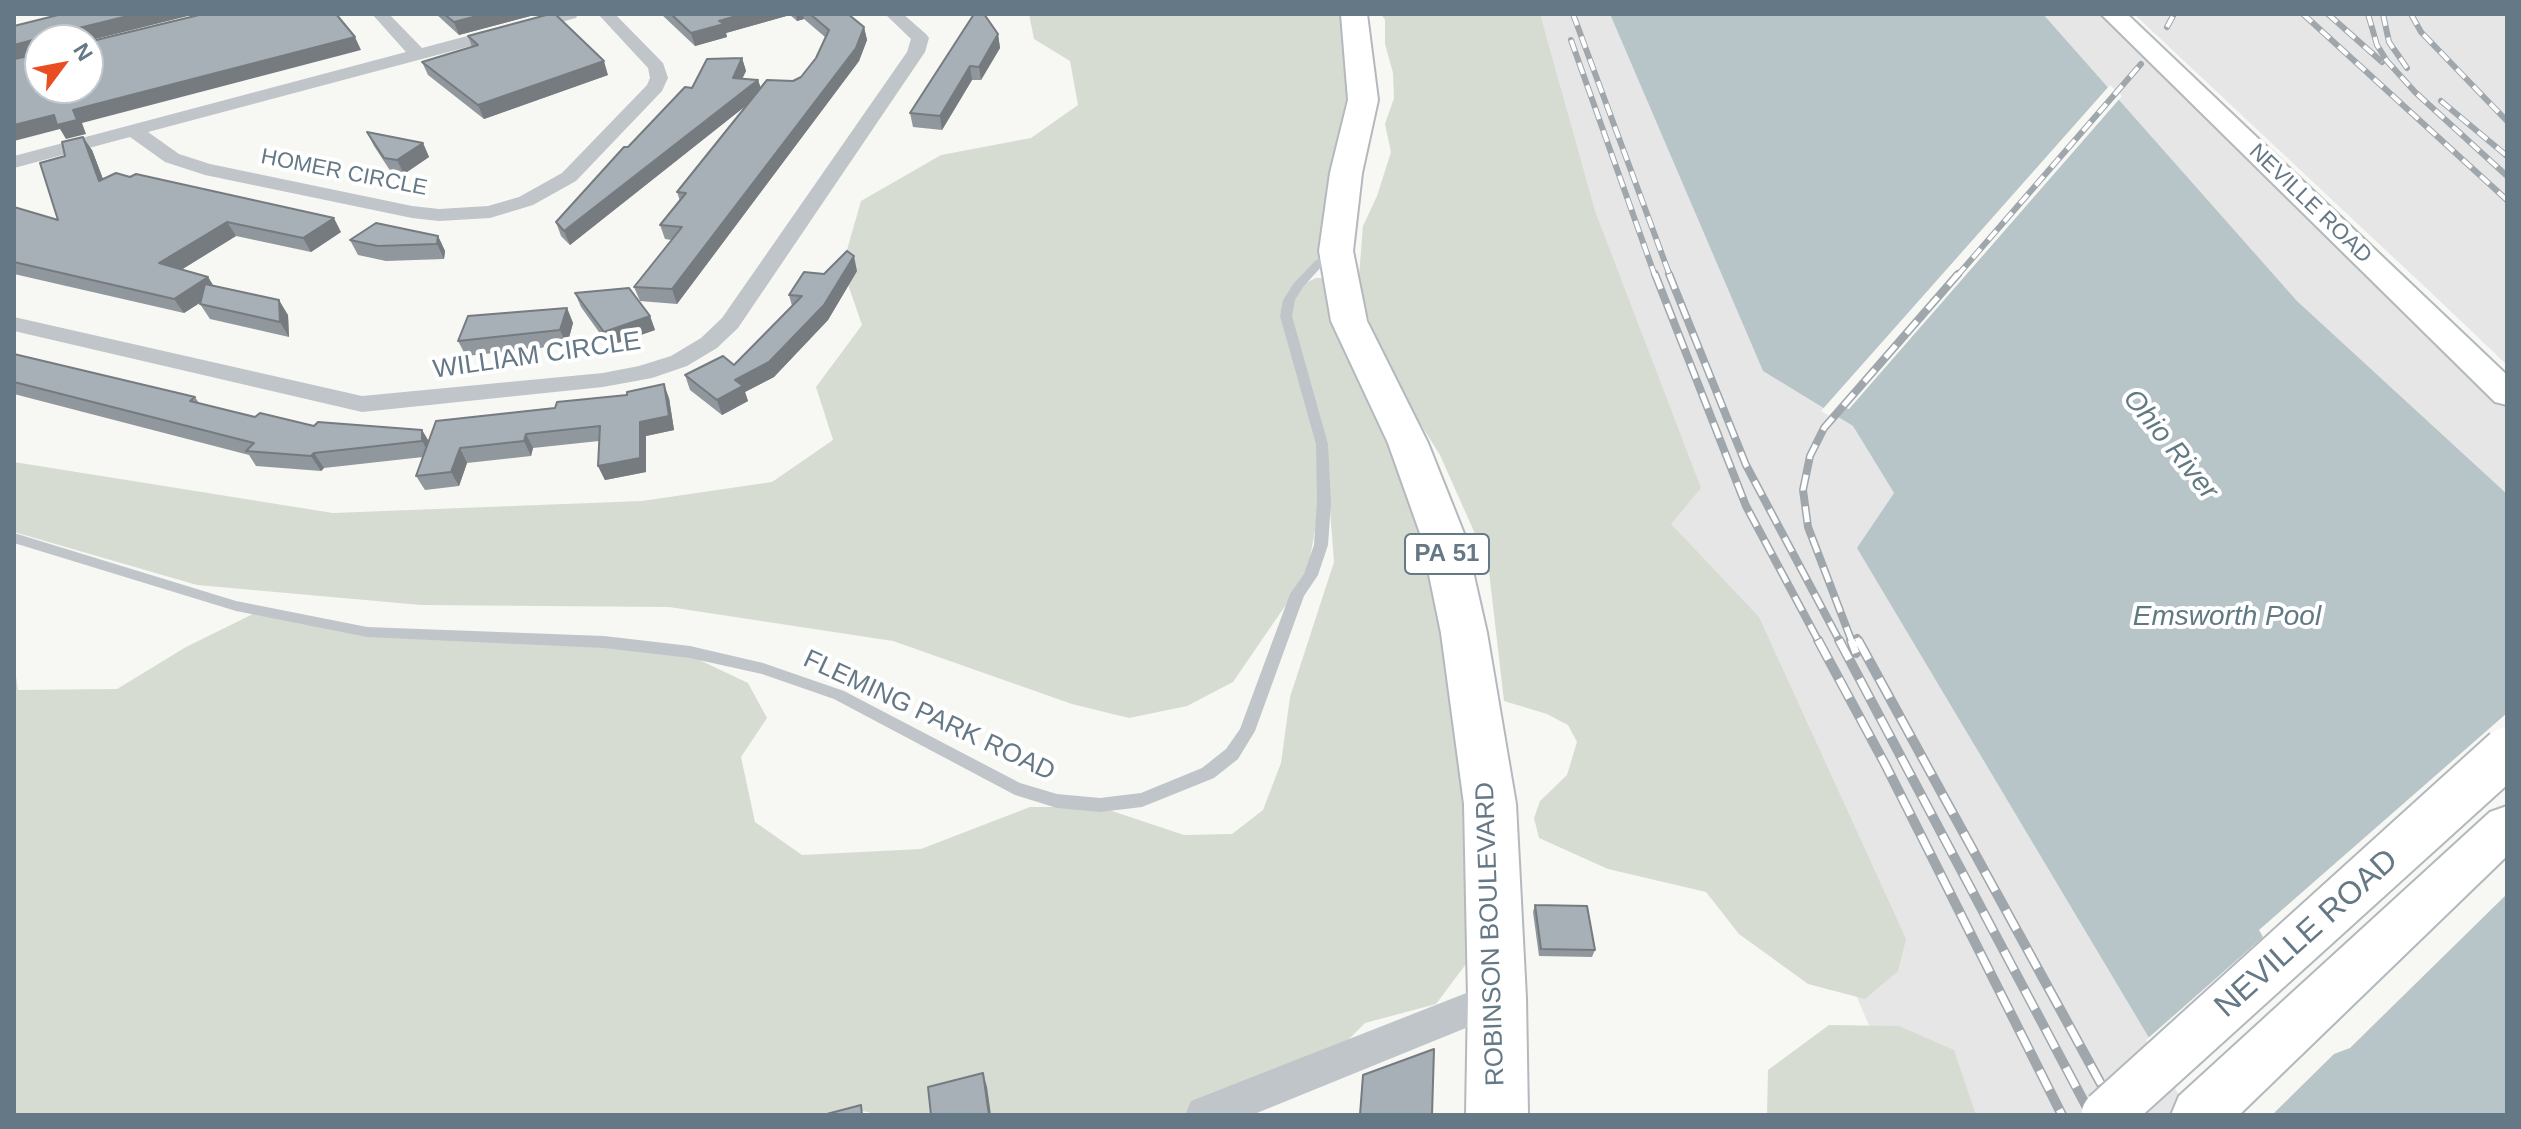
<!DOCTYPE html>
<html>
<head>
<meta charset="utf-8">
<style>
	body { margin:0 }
	#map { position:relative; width:2521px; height:1129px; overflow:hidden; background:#f7f7f4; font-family:Arial,sans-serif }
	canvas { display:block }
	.frame { position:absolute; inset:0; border:16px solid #657886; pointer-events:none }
	.north { position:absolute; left:24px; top:24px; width:80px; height:80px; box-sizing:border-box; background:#fff; border:2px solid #c1c9cf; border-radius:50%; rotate:58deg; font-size:22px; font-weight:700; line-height:32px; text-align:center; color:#657886 }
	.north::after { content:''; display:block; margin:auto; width:28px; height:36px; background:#e94e23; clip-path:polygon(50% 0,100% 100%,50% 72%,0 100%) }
</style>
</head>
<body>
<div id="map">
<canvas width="2521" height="1129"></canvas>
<div class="frame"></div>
<div class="north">N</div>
</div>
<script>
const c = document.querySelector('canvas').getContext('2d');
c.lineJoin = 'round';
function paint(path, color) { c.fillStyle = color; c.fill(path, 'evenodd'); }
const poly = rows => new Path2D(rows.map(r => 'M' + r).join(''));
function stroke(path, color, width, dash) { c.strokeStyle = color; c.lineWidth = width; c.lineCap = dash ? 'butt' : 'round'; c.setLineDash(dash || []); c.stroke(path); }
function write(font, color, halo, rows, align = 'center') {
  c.font = font + ' Arial,sans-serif'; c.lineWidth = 8; c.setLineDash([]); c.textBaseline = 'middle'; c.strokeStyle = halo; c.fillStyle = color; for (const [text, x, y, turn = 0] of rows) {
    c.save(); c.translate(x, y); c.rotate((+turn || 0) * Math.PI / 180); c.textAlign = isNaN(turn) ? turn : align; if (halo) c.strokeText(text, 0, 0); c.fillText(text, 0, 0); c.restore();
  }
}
paint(poly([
	[1474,14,1610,14,1763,371,1853,426,1894,493,1858,548,2195,1115,1908,1115,1522,226],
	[2043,14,2113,14,2507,394,2507,494,2297,301],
	[2134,14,2507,14,2507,365,2441,302]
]), '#e5e6e5');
paint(poly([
	[1029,14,1349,14,1357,100,1333,251,1287,300,1319,445,1320,503,1307,574,1233,682,1187,706,1129,718,1072,704,893,641,669,607,421,605,197,585,14,532,14,462,333,513,642,501,772,482,833,440,816,387,862,325,842,267,861,201,941,155,1031,138,1078,105,1070,61,1034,39],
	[1381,14,1540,14,1595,211,1701,488,1671,524,1759,617,1906,939,1898,971,1865,999,1808,984,1739,934,1706,892,1608,869,1539,838,1534,818,1540,801,1567,775,1577,742,1568,725,1547,714,1504,701,1488,563,1440,455,1386,369,1358,288,1363,226,1377,196,1391,152,1385,124,1394,98,1393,73,1385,44,1385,20],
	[1316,278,1328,278,1440,536,1487,936,1436,1004,1365,1023,1330,1058,1184,1115,880,1115,858,1110,850,1115,14,1115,14,663,18,690,117,689,186,647,255,613,364,636,604,646,691,656,748,683,767,718,741,757,755,822,802,855,921,849,1030,807,1100,807,1184,835,1232,834,1263,810,1281,763,1290,697,1334,562,1325,445,1288,316,1301,285],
	[1829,1025,1899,1026,1954,1050,1976,1115,1767,1115,1768,1070]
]), '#d7dcd3');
paint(poly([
	[1610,14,2043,14,2297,301,2507,494,2507,1115,2195,1115,1857,548,1894,493,1853,426,1763,371]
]), '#b7c4c8');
paint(poly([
	[2110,85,2122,96,1849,409,1846,408,1836,420,1821,411],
	[2507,713,2507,894,2350,1048,2334,1054,2272,1115,2191,1115,2146,1040,2263,937,2259,930]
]), '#f7f7f4');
const secondary = poly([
	[2101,14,2127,14,2507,375,2507,405,2495,402,2101,14],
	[2507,806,2507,856,2239,1115,2171,1115,2179,1096,2490,812,2507,806]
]);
const primary = poly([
	[1341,14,1367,14,1378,100,1362,173,1353,251,1367,321,1428,443,1465,536,1487,633,1516,804,1526,998,1528,1115,1466,1115,1468,998,1464,804,1441,633,1421,536,1388,443,1331,321,1319,251,1330,173,1348,100,1341,14]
]);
stroke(secondary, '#b2b9bd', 4);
stroke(primary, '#b3b9bd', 4);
paint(poly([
	[1336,248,1340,249,1340,253,1323,265,1303,287,1295,300,1292,316,1328,444,1331,502,1328,545,1318,575,1304,596,1255,731,1238,759,1214,778,1142,807,1100,812,1057,808,1015,795,834,699,762,674,690,658,604,648,367,637,236,611,14,543,14,533,236,601,367,627,604,636,690,646,763,663,844,691,1020,783,1057,794,1100,798,1141,793,1202,768,1226,749,1240,729,1290,594,1304,574,1314,545,1317,502,1316,444,1280,316,1283,300,1294,283,1315,261,1336,248]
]), '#c0c5c9');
paint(poly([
	[372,14,389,14,422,48,550,14,578,14,576,18,148,132,179,154,210,164,412,206,439,209,488,206,519,197,562,173,647,85,650,78,648,68,598,14,615,14,663,63,668,78,662,91,576,181,533,205,490,218,439,221,412,218,205,175,165,162,130,137,14,168,14,156,406,52,372,14],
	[885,14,903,14,926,34,929,38,925,52,738,328,717,348,687,366,652,378,603,387,362,412,14,331,14,317,362,396,603,373,639,366,671,356,701,338,722,318,907,52,911,39,885,14],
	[1497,981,1510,986,1515,998,1510,1010,1252,1115,1185,1115,1191,1101,1497,981]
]), '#c0c5c9');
paint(secondary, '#fff');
paint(primary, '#fff');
const railFar2 = poly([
	[1573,14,1670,276],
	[2303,14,2507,200],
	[2328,14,2382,62],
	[2368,14,2377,45,2387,61,2415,92,2507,176],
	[2383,14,2389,42,2407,68],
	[2411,14,2421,32,2507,121],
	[2167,27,2174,14],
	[1571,40,1655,276],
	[2441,101,2507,156],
	[1957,276,2141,64]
]);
const railFar1 = poly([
	[1655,274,1746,506,1819,642],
	[1669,274,1746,465,1840,642],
	[1857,638,1859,642],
	[1852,642,1808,527,1803,490,1810,456,1824,428,1958,274]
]);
const rail = poly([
	[1818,640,1886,766,2062,1115],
	[1839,640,2091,1115],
	[1851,640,1856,653],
	[1858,640,2118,1115]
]);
stroke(railFar2, '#9fa7ad', 6);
stroke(railFar1, '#9fa7ad', 8);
stroke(rail, '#9fa7ad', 10);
stroke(railFar2, '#fff', 4, [12]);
stroke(railFar1, '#fff', 5, [16]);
stroke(rail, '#fff', 7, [22]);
const secondaryBridge = poly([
	[2106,1115,2507,752]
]);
stroke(secondaryBridge, '#b2b9bd', 53, []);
stroke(secondaryBridge, '#fff', 49);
paint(poly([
	[436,14,538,14,459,35],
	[661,14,848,14,864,27,867,40,859,61,677,304,640,301,634,287,672,240,665,239,660,225,680,201,677,192,748,104,570,245,561,236,556,222,628,147,692,88,742,58,746,71,742,79,758,80,761,88,793,81,801,77,816,58,825,37,804,19,797,21,790,15,726,33,727,37,695,46],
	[998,34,1000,48,981,80,972,80,942,130,913,127,910,113],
	[468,36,608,75,484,119,428,75,422,62,472,47],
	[367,132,423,143,429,157,404,174,391,172,374,146],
	[92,150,103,179,130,177,341,232,311,252,236,236,181,270,208,277,213,285,288,315,289,337,210,319,200,304,201,302,184,313,14,274,14,207,58,220],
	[438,236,445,251,444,259,386,261,358,255,350,240],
	[857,271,828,320,774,377,745,392,748,401,722,415,690,390,685,375,734,365,792,306,789,295,824,274],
	[575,293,650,316,655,330,609,346,581,307],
	[567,308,573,323,567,345,466,356,458,341],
	[14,354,195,397,199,403,255,417,314,426,422,430,429,442,669,398,674,430,646,436,646,472,605,480,598,466,599,441,533,448,531,456,467,463,459,486,425,490,416,476,423,457,324,468,321,471,256,466,249,455,14,394],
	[1535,905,1595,950,1592,957,1539,956,1533,912]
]), '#90979d');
paint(poly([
	[136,14,196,14,88,41,77,40,79,28],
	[485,14,538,14,459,35,454,22],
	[743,14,790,15,726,33,727,37,695,46,691,33,719,21],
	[796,14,803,14,804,19,797,21],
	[864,27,867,40,859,61,677,304,672,289],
	[998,34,1000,48,981,80,979,67],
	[355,37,361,50,82,123,86,134,66,139,60,129,14,141,14,125],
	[33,40,40,54,14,60,14,45],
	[742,58,746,71,736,91,733,78],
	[604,61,608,75,484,119,478,105],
	[970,66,972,80,942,130,940,116],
	[758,80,762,93,570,245,564,231],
	[83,137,92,150,109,195,99,181],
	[423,143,429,157,404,174,397,160],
	[334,218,341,232,311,252,303,238],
	[227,222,236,236,168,278,159,263],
	[438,236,445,251,444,259,437,244],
	[854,256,857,271,828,320,774,377,745,392,748,401,722,415,717,400],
	[208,277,217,292,184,313,174,299],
	[279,300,288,315,289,337,280,322],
	[567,308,573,323,567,345,560,330],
	[650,316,655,330,609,346,604,332],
	[664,384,669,398,674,430,646,436,646,472,605,480,598,466,640,422],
	[422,430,431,445,431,456,422,441],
	[526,434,533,448,531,456,524,441],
	[460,448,467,463,459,486,451,472],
	[314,453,324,468,321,471,311,456],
	[983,1073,987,1087,991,1115,989,1115]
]), '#757b7f');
const building = poly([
	[62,14,136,14,79,28,77,40,40,40,40,88,88,88,88,42,203,14,336,14,355,37,73,110,77,120,57,125,54,115,14,125,14,59,34,55,33,40,14,45,14,26,62,14],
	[444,14,485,14,454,22,444,14],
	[550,14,555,14,604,61,478,105,422,62,478,45,468,36,550,14],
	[671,14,743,14,719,21,724,24,691,33,671,14],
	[810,14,848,14,864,27,856,48,672,289,634,287,682,227,660,225,686,193,677,192,767,80,793,81,801,77,816,58,829,30,810,14],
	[974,14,984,14,998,34,979,67,970,66,940,116,910,113,974,14],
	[742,58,733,78,758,80,564,231,556,222,624,147,628,147,685,87,692,88,707,59,742,58],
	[367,132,423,143,397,160,384,158,367,132],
	[83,137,99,181,116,173,130,177,136,174,334,218,303,238,227,222,159,263,208,277,174,299,14,262,14,207,58,220,40,163,65,156,62,142,83,137],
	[376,223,438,236,437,244,378,246,350,240,376,223],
	[847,251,854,256,824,305,769,362,735,380,743,386,717,400,685,375,723,356,734,365,802,296,789,295,804,272,824,274,847,251],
	[205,284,279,300,280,322,200,304,205,284],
	[629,288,650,316,604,332,575,293,629,288],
	[567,308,560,330,458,341,468,316,567,308],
	[14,354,195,397,190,401,255,417,260,413,314,426,318,422,422,430,422,441,314,453,311,456,246,451,254,443,14,382,14,354],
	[664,384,669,416,640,422,640,458,598,466,600,426,526,434,524,441,460,448,451,472,416,476,436,421,555,408,557,402,627,395,627,392,664,384],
	[1535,905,1587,906,1595,950,1541,949,1535,905],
	[1434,1049,1432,1115,1360,1115,1363,1075,1434,1049],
	[983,1073,989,1115,931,1115,928,1087,983,1073],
	[861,1105,862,1115,823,1115,861,1105]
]);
paint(building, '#a7b0b6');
stroke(building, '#757b7f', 2);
write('22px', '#657886', '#fff', [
	["HOMER CIRCLE",344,173,11],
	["NEVILLE ROAD",2310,204,44]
]);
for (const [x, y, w] of [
	[1447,554,84]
]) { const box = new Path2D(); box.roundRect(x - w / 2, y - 20, w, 40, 6); c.fillStyle = '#fff'; c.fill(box); stroke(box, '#657886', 2); }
write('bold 24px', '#657886', null, [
	["PA 51",1447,554]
]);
write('26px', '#657886', '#fff', [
	["WILLIAM CIRCLE",537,356,-8],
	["FLEMING PARK ROAD",929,716,25],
	["ROBINSON BOULEVARD",1491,934,-92]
]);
write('italic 28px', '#617a82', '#fff', [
	["Ohio River",2170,445,51],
	["Emsworth Pool",2227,617]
]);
write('32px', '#657886', '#fff', [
	["NEVILLE ROAD",2307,934,-42]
]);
</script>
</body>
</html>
